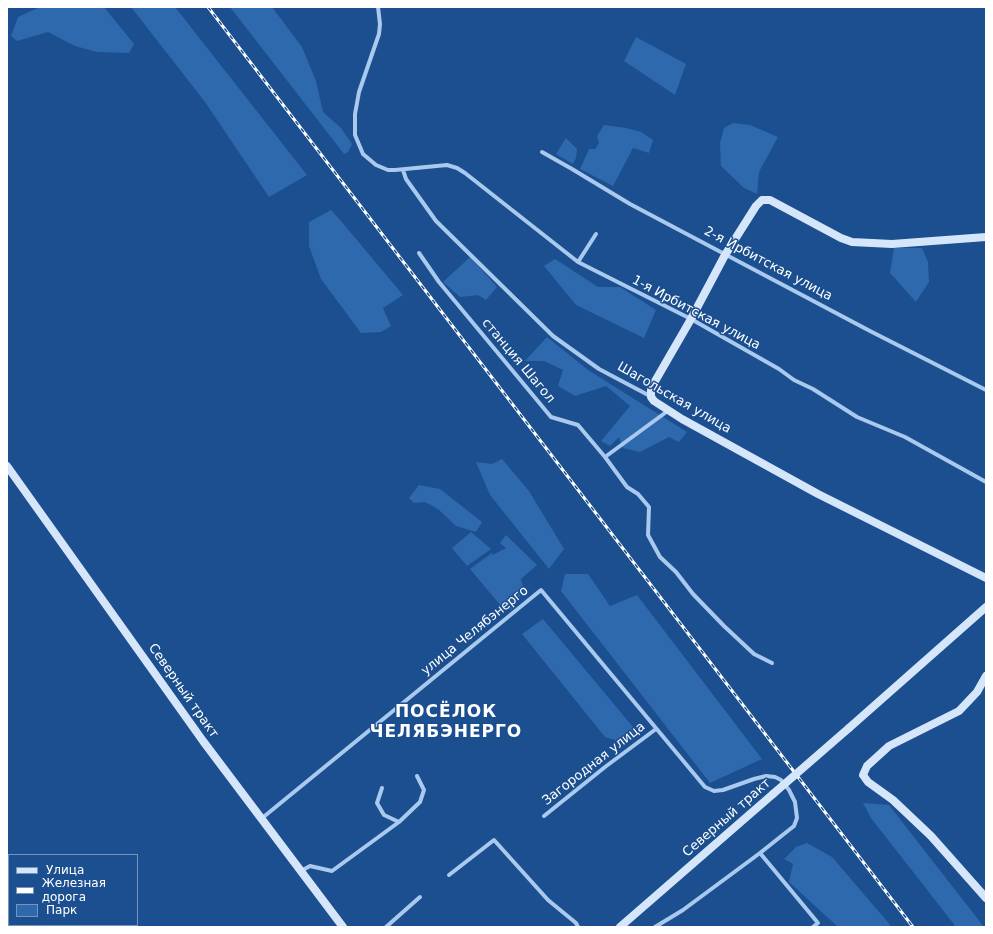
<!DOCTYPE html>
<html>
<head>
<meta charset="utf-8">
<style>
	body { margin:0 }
	#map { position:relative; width:993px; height:934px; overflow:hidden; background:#1b4f8f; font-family:"DejaVu Sans",sans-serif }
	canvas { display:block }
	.frame { position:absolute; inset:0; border:8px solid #fff; pointer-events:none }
	.legend { position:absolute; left:8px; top:854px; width:130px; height:72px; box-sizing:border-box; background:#1b4f8f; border:1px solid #7695bc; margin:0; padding:5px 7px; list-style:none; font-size:12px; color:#fff }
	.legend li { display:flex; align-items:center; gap:8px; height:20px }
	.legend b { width:20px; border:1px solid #7695bc }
</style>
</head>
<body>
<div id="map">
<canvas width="993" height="934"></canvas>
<div class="frame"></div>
<ul class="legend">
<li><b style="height:5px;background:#d6e6fa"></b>Улица</li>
<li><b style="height:5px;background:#fff"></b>Железная дорога</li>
<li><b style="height:11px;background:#2e69ad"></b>Парк</li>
</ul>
</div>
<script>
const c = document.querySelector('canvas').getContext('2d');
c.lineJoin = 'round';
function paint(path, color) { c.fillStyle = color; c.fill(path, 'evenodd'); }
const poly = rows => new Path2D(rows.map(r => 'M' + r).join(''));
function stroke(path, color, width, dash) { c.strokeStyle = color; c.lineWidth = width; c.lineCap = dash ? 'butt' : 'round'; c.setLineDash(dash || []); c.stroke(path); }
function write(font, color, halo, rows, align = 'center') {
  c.font = font + ' "DejaVu Sans",sans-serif'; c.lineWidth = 3; c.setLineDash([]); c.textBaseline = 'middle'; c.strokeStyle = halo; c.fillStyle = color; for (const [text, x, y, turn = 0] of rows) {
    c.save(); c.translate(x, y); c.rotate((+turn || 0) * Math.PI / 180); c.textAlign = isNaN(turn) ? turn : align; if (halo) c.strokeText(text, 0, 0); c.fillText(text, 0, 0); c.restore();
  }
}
paint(poly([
	[40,7,104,7,134,44,129,53,97,52,75,46,48,32,17,41,11,36,18,17],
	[131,7,175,7,307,175,269,197,205,102],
	[230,7,272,7,302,47,316,81,323,112,341,128,352,144,348,152,344,154],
	[636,37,686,64,675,95,624,61],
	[733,123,750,125,778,137,759,172,757,194,744,188,721,166,720,143,724,128],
	[604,125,626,128,641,132,653,140,649,153,633,148,613,186,580,169,589,149,595,149,599,143,597,136],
	[566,138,577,149,576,158,573,164,556,154],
	[331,210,341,221,403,295,383,308,391,326,381,332,361,333,321,279,309,246,309,222],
	[894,248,922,248,928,262,929,282,916,302,890,273],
	[470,257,497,287,486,300,478,295,460,297,443,282],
	[555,259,598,287,620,287,656,310,644,338,576,305,544,266],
	[547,337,588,370,687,432,679,442,669,437,640,452,623,448,619,437,610,446,601,441,630,406,606,386,575,396,558,386,563,370,544,361,525,361],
	[502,459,529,491,564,549,549,569,490,495,476,462,492,464],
	[419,485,440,489,482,522,476,532,456,526,438,509,425,502,414,503,409,498],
	[471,532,491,549,467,566,452,548],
	[506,535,537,565,521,579,524,590,511,610,503,605,501,606,470,569,492,553,493,555,506,548,500,543],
	[565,574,588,574,610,606,637,595,762,759,710,783,561,591],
	[543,619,638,733,622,742,605,737,522,634],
	[863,803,889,805,984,927,956,927,871,818],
	[807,843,832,857,892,927,838,927,789,882,793,864,784,859,796,847]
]), '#2e69ad');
stroke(poly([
	[378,7,380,24,379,34,359,92,355,114,355,135,363,154,376,165,388,170,395,170,447,165,457,168,465,173,578,262,691,319,779,369,794,380,813,389,857,417,905,437,986,482],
	[542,152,572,169,630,204,870,331,986,390],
	[403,170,406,179,436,221,553,336,599,369,650,396],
	[419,253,439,282,551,417,578,425,605,457,627,487,638,494,649,507,648,535,660,557,676,572,693,594,724,626,754,654,772,663],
	[578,262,596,234],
	[605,457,669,410],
	[382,788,377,803,384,815,399,822],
	[544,816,605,767,656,729],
	[261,819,541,590,705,787,714,791,723,790,754,779,766,776,775,777,781,780,789,790,795,802,797,818,794,826,760,853,683,910,655,927],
	[760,853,818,923,813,927],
	[301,871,310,866,332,871,399,822,420,802,424,790,417,776],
	[449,875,494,840,548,900,576,923,578,927],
	[386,927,420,897]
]), '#a9c9ee', 4);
stroke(poly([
	[986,237,892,244,852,242,841,238,770,200,762,200,756,206,725,255,691,319,654,383,651,390,651,397,654,401,682,419,818,494,986,578],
	[7,466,203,741,343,927],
	[986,676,977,692,959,711,889,746,867,766,863,775,868,782,893,800,931,836,986,898],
	[849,728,986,607],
	[620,927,773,794]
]), '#d6e6fa', 8);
const rail = poly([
	[208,7,913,927]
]);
stroke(rail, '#fff', 3);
stroke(rail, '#1b4f8f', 1.5, [4.5]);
stroke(poly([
	[773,794,849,728]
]), '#d6e6fa', 8);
write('13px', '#fff', '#1b4f8f', [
	["2-я Ирбитская улица",768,264,28],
	["1-я Ирбитская улица",696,313,28],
	["станция Шагол",518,361,50],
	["Шагольская улица",674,398,30],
	["улица Челябэнерго",475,631,-39],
	["Северный тракт",183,691,55],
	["Загородная улица",594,764,-38],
	["Северный тракт",727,818,-41]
]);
c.letterSpacing = '1px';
write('bold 17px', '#fff', '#1b4f8f', [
	["ПОСЁЛОК",446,713],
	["ЧЕЛЯБЭНЕРГО",446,733]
]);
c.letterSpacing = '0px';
</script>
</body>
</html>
